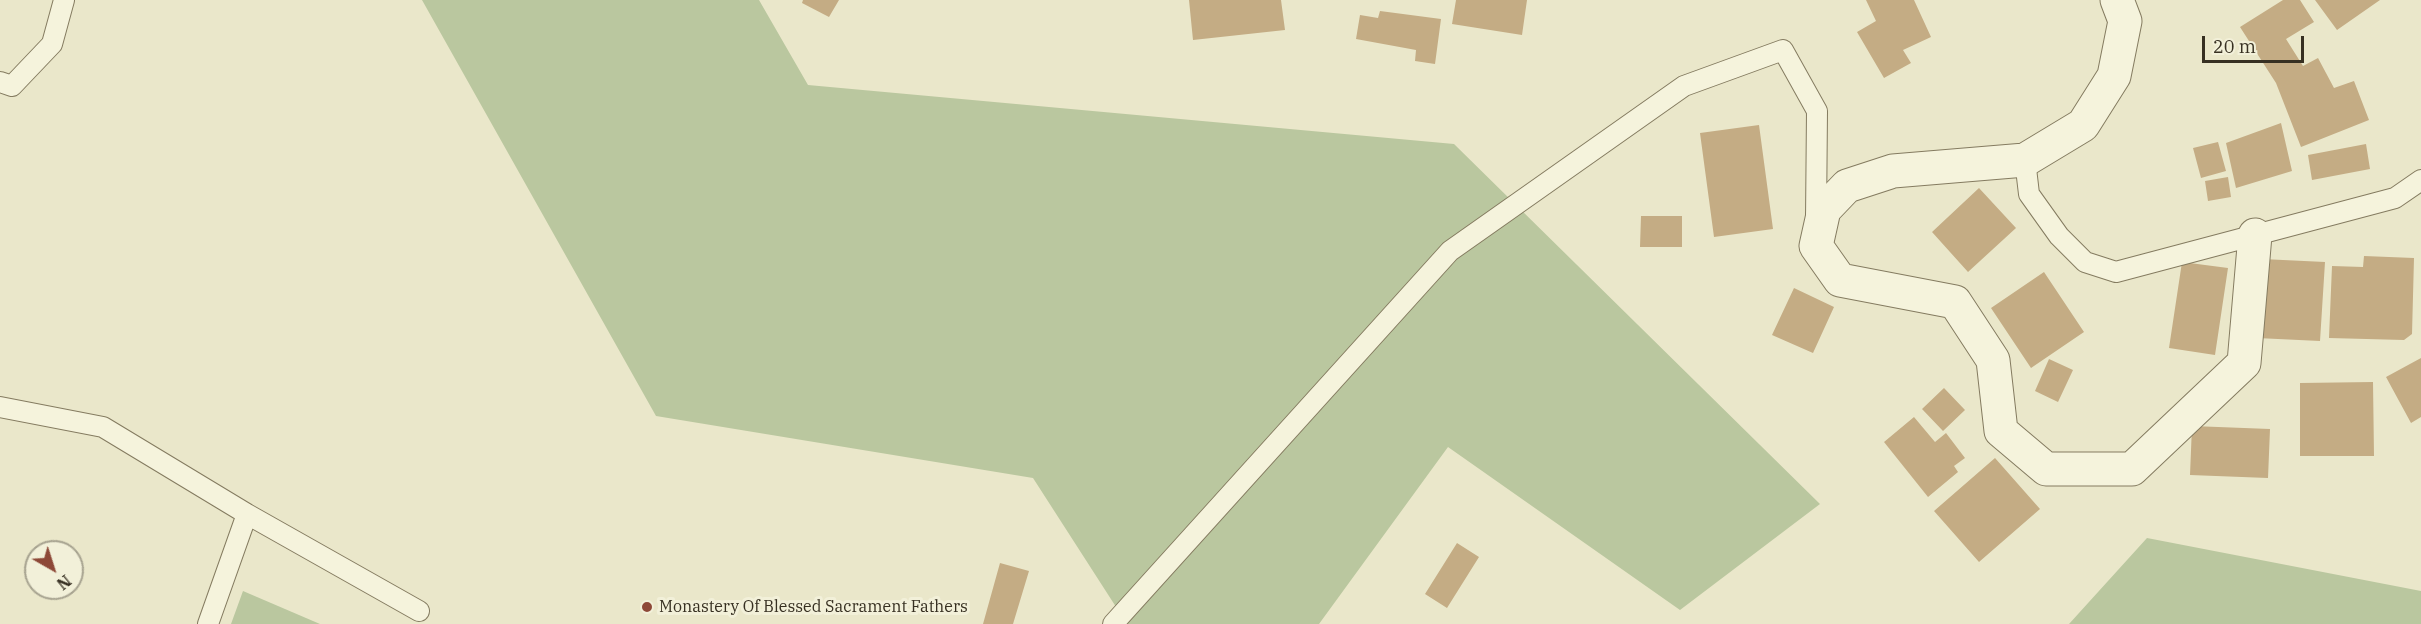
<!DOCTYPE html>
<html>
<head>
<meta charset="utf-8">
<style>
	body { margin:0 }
	#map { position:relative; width:2421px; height:624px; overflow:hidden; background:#eae7ca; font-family:"IBM Plex Serif",serif }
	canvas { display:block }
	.north { position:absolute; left:24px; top:540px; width:60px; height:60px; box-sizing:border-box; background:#f2f0d9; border:2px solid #a7a390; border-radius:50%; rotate:141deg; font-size:16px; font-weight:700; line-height:24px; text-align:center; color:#373022 }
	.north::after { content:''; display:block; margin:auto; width:21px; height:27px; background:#8d4837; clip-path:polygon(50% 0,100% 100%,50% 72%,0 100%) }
	.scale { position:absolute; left:2202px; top:36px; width:102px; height:27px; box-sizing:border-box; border:3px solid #373022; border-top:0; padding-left:8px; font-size:18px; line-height:21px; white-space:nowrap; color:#373022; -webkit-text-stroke:4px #f2f0d9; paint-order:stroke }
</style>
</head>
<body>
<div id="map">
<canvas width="2421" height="624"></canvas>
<div class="north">N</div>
<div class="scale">20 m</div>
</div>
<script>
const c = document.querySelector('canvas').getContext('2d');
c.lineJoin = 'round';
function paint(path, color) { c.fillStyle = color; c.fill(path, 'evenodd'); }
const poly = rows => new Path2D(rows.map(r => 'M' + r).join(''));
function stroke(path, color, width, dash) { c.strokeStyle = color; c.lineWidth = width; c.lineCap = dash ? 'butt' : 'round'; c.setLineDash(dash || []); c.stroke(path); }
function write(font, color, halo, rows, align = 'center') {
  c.font = font + ' "IBM Plex Serif",serif'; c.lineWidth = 6; c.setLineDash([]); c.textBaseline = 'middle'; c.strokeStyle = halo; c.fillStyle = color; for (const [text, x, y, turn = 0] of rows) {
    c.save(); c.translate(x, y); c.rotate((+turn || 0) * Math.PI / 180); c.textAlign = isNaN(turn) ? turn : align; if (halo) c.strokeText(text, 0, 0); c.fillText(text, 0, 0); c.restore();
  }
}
paint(poly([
	[422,0,759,0,808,85,1454,144,1820,504,1680,610,1448,447,1319,624,1127,624,1033,478,656,416],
	[2147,538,2421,591,2421,624,2069,624],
	[243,591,320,624,231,624]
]), '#bac79f');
paint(poly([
	[803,0,839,0,829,17,802,3],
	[1189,0,1281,0,1285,30,1193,40],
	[1456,0,1527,0,1522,35,1452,24],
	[1866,0,1914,0,1931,37,1903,50,1911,63,1884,78,1857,32,1876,21],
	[2283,0,2300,0,2314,22,2286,39,2303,66,2318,58,2334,88,2354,81,2369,120,2301,147,2276,83,2240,27],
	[2315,0,2380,0,2337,30],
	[1380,11,1441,19,1435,64,1415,61,1416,50,1356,39,1360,15,1378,18],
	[2281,123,2292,171,2236,188,2226,143],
	[1759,125,1773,229,1714,237,1700,133],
	[2218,142,2226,171,2201,178,2193,148],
	[2366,144,2370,169,2312,180,2308,155],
	[2228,177,2231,197,2208,201,2205,181],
	[1979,188,2016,228,1968,272,1932,232],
	[1641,216,1682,216,1682,247,1640,247],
	[2364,256,2414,258,2412,334,2404,340,2329,338,2332,266,2363,267],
	[2262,259,2325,262,2320,341,2257,338],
	[2182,262,2228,268,2215,355,2169,348],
	[2044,272,2084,332,2031,368,1991,308],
	[1794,288,1834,307,1813,353,1772,335],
	[2421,358,2421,417,2411,423,2386,377],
	[2049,359,2073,370,2058,402,2035,391],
	[2373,382,2374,456,2300,456,2300,383],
	[1944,388,1965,410,1943,431,1922,409],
	[1914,417,1935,442,1946,433,1965,458,1954,466,1958,472,1928,497,1884,442],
	[2192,426,2270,429,2268,478,2190,475],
	[1995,458,2040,509,1979,562,1934,511],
	[1457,543,1479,557,1447,608,1425,594],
	[1000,563,1029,571,1013,624,983,624]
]), '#c4ac84');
const service = poly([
	[0,82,12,86,52,44,64,0],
	[2025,160,2029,194,2059,236,2085,262,2116,272,2395,198,2421,180],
	[0,407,103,427,247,514,419,611],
	[208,624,247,514],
	[1113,624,1450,251,1684,86,1783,50,1817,111,1816,219]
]);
const minor = poly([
	[2117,0,2125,21,2114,76,2083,125,2025,160,1893,171,1847,186,1824,210,1816,246,1840,280,1955,302,1993,360,2001,431,2046,469,2132,469,2244,363,2255,235]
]);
stroke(service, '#847b60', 22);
stroke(minor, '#847b60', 35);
stroke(service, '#f5f3dc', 20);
stroke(minor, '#f5f3dc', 33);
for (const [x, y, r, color] of [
	[647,607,6,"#8d4837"]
]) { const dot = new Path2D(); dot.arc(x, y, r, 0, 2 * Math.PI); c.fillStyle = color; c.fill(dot); stroke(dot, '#f2f0d9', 2); }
write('16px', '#373022', '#f2f0d9', [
	["Monastery Of Blessed Sacrament Fathers",659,607]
], 'left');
</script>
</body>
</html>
